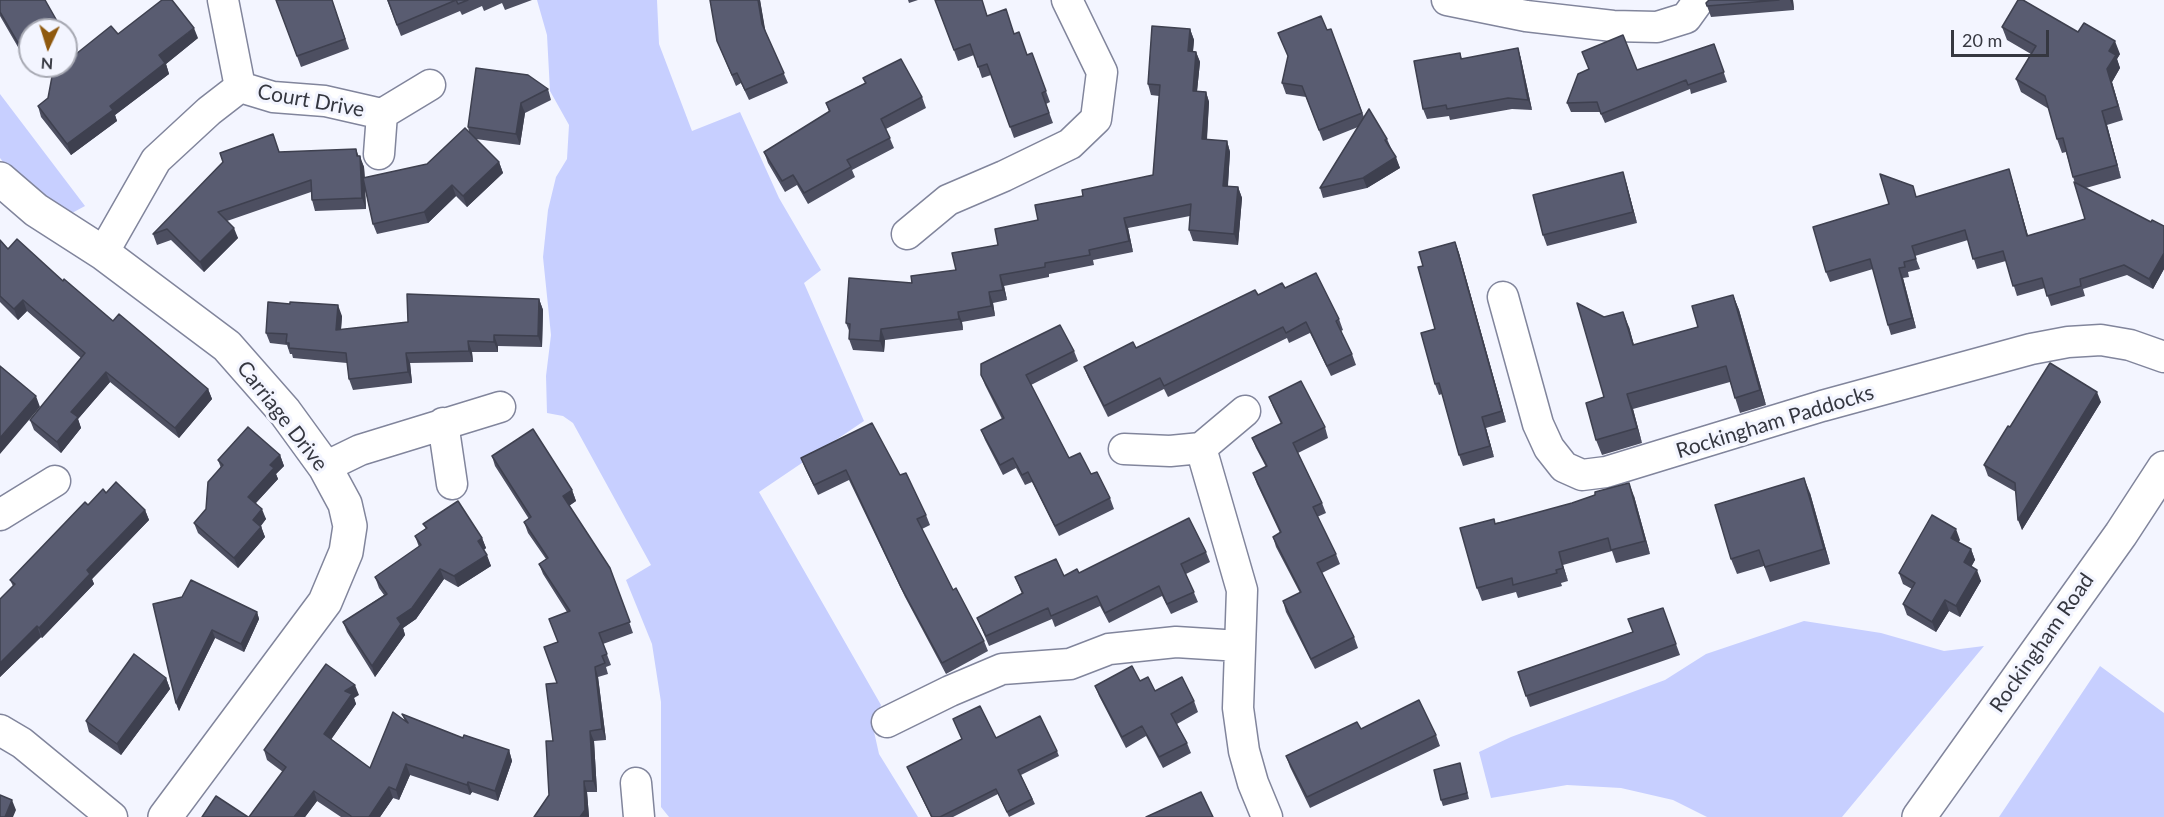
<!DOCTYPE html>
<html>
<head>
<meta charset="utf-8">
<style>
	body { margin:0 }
	#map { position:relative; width:2164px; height:817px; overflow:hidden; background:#f3f5ff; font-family:Lato,sans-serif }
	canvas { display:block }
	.north { position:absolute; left:18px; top:18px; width:60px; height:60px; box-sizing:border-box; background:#f3f5ff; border:2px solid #a7a9b3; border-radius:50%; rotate:184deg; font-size:16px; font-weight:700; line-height:24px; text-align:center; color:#353740 }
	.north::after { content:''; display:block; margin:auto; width:21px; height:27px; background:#8f590e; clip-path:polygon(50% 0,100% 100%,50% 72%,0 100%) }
	.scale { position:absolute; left:1951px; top:30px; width:98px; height:27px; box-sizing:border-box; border:3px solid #353740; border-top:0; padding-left:8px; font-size:18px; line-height:21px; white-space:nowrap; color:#353740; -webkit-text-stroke:4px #f3f5ff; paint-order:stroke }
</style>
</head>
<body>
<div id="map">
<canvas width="2164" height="817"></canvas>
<div class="north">N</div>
<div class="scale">20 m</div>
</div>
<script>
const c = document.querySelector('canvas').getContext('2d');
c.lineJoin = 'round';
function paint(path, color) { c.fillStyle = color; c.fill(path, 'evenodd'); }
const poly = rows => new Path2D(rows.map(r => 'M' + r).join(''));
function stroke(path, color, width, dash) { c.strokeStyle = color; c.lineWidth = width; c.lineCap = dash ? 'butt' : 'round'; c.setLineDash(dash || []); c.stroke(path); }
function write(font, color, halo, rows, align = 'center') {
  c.font = font + ' Lato,sans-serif'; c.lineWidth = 6; c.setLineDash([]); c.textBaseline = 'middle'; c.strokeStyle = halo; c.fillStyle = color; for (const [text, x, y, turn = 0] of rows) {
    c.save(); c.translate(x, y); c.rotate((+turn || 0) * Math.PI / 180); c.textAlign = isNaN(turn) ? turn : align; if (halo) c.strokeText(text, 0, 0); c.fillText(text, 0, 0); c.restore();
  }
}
paint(poly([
	[537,0,657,0,659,44,692,131,740,112,779,198,821,270,804,283,864,421,759,492,881,705,873,727,879,754,918,817,669,817,661,807,661,702,652,644,626,580,651,565,573,423,563,416,547,413,546,376,551,335,543,257,548,210,556,177,567,159,569,125,550,91,547,35],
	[0,94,85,206,72,213,58,209,12,174,0,158],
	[1804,621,1881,633,1944,651,1984,646,1842,817,1707,817,1673,800,1621,788,1567,785,1491,798,1479,752,1511,737,1665,680,1706,654],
	[2100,666,2164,713,2164,817,1999,817]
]), '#c7cfff');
const street = poly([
	[223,0,240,87],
	[1447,0,1526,16,1613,26,1657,27,1686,18,1699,0],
	[240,87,273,97,325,101,382,114,430,85],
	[379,154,382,114],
	[907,234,948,200,1004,176,1070,144,1096,119,1102,72,1067,0],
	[103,253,156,160,209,111,240,87],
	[1503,297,1538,424,1549,448,1564,467,1582,475,1606,472,1822,406,2031,349,2068,342,2101,340,2130,345,2164,357],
	[443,423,452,484],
	[1201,448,1245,411],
	[1124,449,1170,451,1201,448,1242,590,1238,708,1244,751,1253,783,1267,817],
	[325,467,360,450,500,407],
	[0,515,55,481],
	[887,722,950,691,1002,669,1070,664,1109,649,1176,642,1240,646],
	[0,730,22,743,112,817],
	[636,783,639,817]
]);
const secondary = poly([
	[0,179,36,210,103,253,227,346,285,412,325,467,345,504,350,526,346,552,325,602,165,817]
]);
const primary = poly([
	[1919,817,2121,534,2164,468]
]);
stroke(street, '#81859c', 33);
stroke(secondary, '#81859c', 36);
stroke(primary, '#81859c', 36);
stroke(street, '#fff', 30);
stroke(secondary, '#fff', 33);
stroke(primary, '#fff', 33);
paint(poly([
	[0,0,57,21,61,30,30,30,30,49,22,54,0,16],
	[276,0,332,0,349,49,301,67],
	[387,0,532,0,505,10,502,3,484,11,482,6,462,15,460,11,401,36],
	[760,0,765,31,788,83,749,100,741,83,736,86,717,41],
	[908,0,918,0,909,3],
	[935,0,988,16,1015,34,1027,55,1032,53,1050,102,1046,104,1053,123,1014,138,991,75,982,78,974,55,958,61],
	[1709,0,1793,0,1794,10,1711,17,1706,3],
	[2002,27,2078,32,2120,54,2117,59,2120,68,2112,82,2123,120,2107,125,2121,178,2086,188,2151,222,2164,226,2164,269,2153,289,2127,275,2083,289,2085,296,2051,306,2045,288,2017,296,2006,261,1977,269,1968,240,1915,256,1920,269,1908,272,1909,277,1903,278,1916,328,1891,335,1888,325,1873,269,1830,282,1826,272,1917,197,2012,179,2028,236,2085,219,2066,152,2062,153,2057,139,2049,109,2021,92,2016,79,2031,54,2007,40],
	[1190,29,1194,40,1193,51,1196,52,1200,62,1197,91,1206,92,1209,102,1207,140,1227,141,1230,152,1228,186,1238,187,1242,198,1238,245,1193,241,1189,230,1190,216,1128,228,1133,252,1093,260,1094,265,1049,274,1049,277,1004,286,1007,300,993,303,995,316,962,322,963,330,885,340,884,352,853,350,849,339,850,333,846,323,912,283,956,270,1038,220,1083,196,1153,175,1159,96,1151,95,1148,84],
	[1331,29,1364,117,1387,139,1400,168,1367,188,1323,198,1320,188,1358,127,1323,141,1306,97,1286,94,1282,83,1327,30],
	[118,34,198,38,166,64,169,74,115,115,117,121,71,155,41,117,38,106,48,98,76,54],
	[1714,44,1727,82,1691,94,1690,89,1605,123,1600,112,1571,112,1567,103,1588,69,1637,70],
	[1518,48,1521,59,1532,110,1512,109,1450,120,1449,116,1427,119,1423,109,1460,53,1462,59],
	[863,78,922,97,926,108,886,129,894,148,852,170,855,177,808,204,797,185,785,192,768,163,764,152,829,112,826,103,865,83],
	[548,89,551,100,525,113,520,145,476,139,499,162,503,173,467,207,456,196,428,223,377,234,373,224,365,189,366,209,315,211,312,200,311,192,227,221,238,238,204,272,171,240,157,245,153,234,280,152,359,156,364,167,365,178,427,164,469,132,468,127],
	[1626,182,1637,223,1547,246,1543,235],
	[0,240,8,249,63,281,113,321,208,389,212,399,179,438,110,382,78,419,81,428,61,453,34,430,30,420,81,358,27,311,18,320,0,302],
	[1455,242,1459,253,1506,422,1486,428,1494,457,1463,466,1459,455,1442,394,1439,395,1435,384,1435,329,1423,266],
	[1285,288,1339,319,1343,330,1341,331,1352,354,1356,365,1331,376,1310,333,1289,343,1287,338,1168,397,1164,389,1108,417,1088,377,1084,367,1136,348,1258,295],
	[1733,295,1739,310,1766,405,1740,413,1730,382,1633,409,1642,443,1602,455,1596,440,1604,397,1604,317,1629,327,1634,345,1698,327],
	[539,299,543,310,542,347,498,346,498,352,472,352,473,362,410,363,412,383,353,390,349,379,347,363,293,358,292,354,290,354,287,345,270,343,266,333,290,304,342,316,341,330,408,322],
	[1074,351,1078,361,1031,385,1069,458,1091,474,1110,498,1114,509,1059,536,1032,482,1025,485,1016,468,1003,475,985,440,981,430,1002,419,985,385,981,375],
	[1269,397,1325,427,1328,438,1298,453,1322,503,1326,513,1317,517,1336,554,1340,564,1322,573,1354,637,1358,648,1315,669,1286,612,1283,601,1300,593,1276,547,1273,537,1280,533,1257,484,1253,473,1266,467,1256,448,1252,438,1281,424,1273,407],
	[2101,402,2022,530,2016,492,1988,476,1984,465,2010,427],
	[280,455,284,466,276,474,278,479,256,503,266,519,261,526,265,537,238,568,198,533,194,523,206,509,221,468,218,460],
	[492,456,572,490,576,501,569,506,610,568,633,633,603,644,611,665,606,667,608,674,598,677,606,740,594,741,597,792,587,792,589,817,534,817,549,795,557,683,558,642,567,612,543,574,539,564,546,559,528,533,524,522,529,519,495,466],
	[801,458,900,475,926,515,930,525,922,529,953,590,984,641,988,651,946,674,905,597,849,480,818,495,805,468],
	[106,493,145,510,149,520,92,579,94,584,42,638,41,637,0,677,0,599,13,586,10,580,88,505],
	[1810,493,1830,564,1770,582,1764,566,1737,574,1731,559],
	[1634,496,1650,554,1616,563,1612,551,1563,565,1568,581,1561,583,1562,586,1518,598,1516,592,1482,601,1477,588,1495,523],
	[423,524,482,538,486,548,484,550,491,566,458,587,444,579,416,619,403,628,405,635,375,677,347,632,343,622,384,595,379,588,375,577,419,547,415,536,426,529],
	[1960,540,1958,542,1971,549,1975,560,1971,566,1981,581,1960,617,1949,611,1936,632,1907,615,1903,604,1912,589,1903,584,1899,573],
	[1206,552,1210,562,1186,574,1198,602,1171,614,1162,596,1109,623,1100,606,1055,627,1052,619,989,646,977,618,1022,594,1015,577,1064,576],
	[153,604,257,612,259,619,244,652,215,638,179,711,176,703],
	[1663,608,1680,655,1530,707,1518,672,1633,632],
	[166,678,170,689,121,755,89,732,86,721],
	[1140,681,1155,691,1194,701,1198,712,1177,724,1187,743,1191,753,1163,768,1146,736,1126,748,1099,696,1095,686],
	[359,695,354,698,356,704,331,739,370,768,405,721,402,714,463,738,509,750,512,761,498,801,472,792,470,795,410,775,399,800,393,798,380,817,341,817,317,801,305,817,249,817,283,772,267,760,264,750],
	[953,719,996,738,1057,751,1059,756,1021,775,1035,804,1009,817,998,794,953,817,931,817,907,767,962,739],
	[1361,729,1436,735,1440,746,1310,808,1290,767,1286,756],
	[1460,763,1469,799,1443,806,1441,800]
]), '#4d4f61');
paint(poly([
	[758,0,760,0,766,34,762,24],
	[1790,0,1793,0,1794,10],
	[194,28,198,38,166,64,169,74,115,115,117,121,71,155,67,144,110,106,159,55],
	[1190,29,1194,40,1192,62,1188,51],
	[2115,41,2120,54,2117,59,2120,68,2112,82,2123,120,2107,69,2109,51],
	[1518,48,1521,59,1532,110,1528,100],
	[1196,52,1200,62,1196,101,1193,91],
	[1206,92,1209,102,1206,150,1202,139],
	[521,103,525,113,520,145,516,134],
	[2102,111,2107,125,2121,178,2117,165],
	[1227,141,1230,152,1227,197,1223,186],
	[356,149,360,160,360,156,364,167,366,209,362,198],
	[1396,157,1400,168,1367,188,1363,178],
	[499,162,503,173,467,207,463,196],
	[2009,169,2012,179,2031,246,2027,236],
	[1623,172,1626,182,1637,223,1633,212],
	[452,185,456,196,428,223,424,212],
	[1238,187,1242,198,1238,245,1234,234],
	[1124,218,1128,228,1133,252,1129,241],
	[234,228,238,238,204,272,200,262],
	[1455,242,1459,253,1506,422,1502,411],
	[2164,253,2164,269,2153,289,2149,279],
	[1899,268,1903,278,1916,328,1912,318],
	[1000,275,1004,286,1007,300,1003,290],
	[989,292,993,303,995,316,991,306],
	[1733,295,1739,310,1766,405,1760,390],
	[539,299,543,310,542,347,538,336],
	[23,300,27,311,18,320,14,309],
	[338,305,342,316,340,341,336,330],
	[958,312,962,322,963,330,959,319],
	[1623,312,1629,327,1638,360,1633,345],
	[881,329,885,340,884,352,880,341],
	[494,335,498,346,498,352,494,342],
	[468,341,472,352,473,362,469,351],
	[406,353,410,363,412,383,408,372],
	[106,372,110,382,78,419,81,428,61,453,57,442,71,412],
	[208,389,212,399,179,438,175,428],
	[2097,392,2101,402,2022,530,2018,520],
	[1627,394,1633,409,1642,443,1637,428],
	[36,396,40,407,0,454,0,438],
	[1482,417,1486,428,1494,457,1490,446],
	[280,455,284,466,276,474,278,479,252,507,248,497,270,465],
	[1804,478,1810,493,1830,564,1824,549],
	[1629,483,1634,496,1650,554,1645,541],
	[572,490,576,501,567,507,563,496],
	[262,509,266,519,257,530,253,520],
	[145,510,149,520,92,579,94,584,42,638,39,628,87,570],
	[261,527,265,537,238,568,234,558],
	[1956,529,1960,540,1955,548,1951,538],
	[482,538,486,548,482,551,478,541],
	[1971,549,1975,560,1968,573,1964,562],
	[1559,552,1563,565,1568,581,1563,568],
	[487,555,491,566,458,587,454,576],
	[440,569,444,579,416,619,403,628,405,635,375,677,372,666,397,618],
	[1977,570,1981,581,1960,617,1956,606],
	[1945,600,1949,611,1936,632,1932,622],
	[257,612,259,619,244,652,241,644],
	[37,626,41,637,0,677,0,663],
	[212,630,215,638,179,711,176,703],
	[595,667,598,677,606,740,602,729],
	[166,678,170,689,121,755,117,744],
	[355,685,359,695,354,698,356,704,328,744,324,734,345,691],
	[590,731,594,741,597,792,593,781],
	[509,750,512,761,498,801,495,791],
	[406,764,410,775,399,800,396,790],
	[584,781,587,792,589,817,580,817],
	[468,782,472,792,470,795,467,785],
	[389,787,393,798,380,817,369,817],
	[314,791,317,801,305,817,294,817],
	[12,800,16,810,13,817,5,817]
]), '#3e404f');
const building = poly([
	[0,0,45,0,57,21,41,30,30,30,30,36,18,43,0,12,0,0],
	[162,0,172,0,194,28,159,55,165,63,110,106,113,110,67,144,38,106,48,98,54,66,66,66,66,36,76,54,111,26,118,34,162,0],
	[276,0,332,0,345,39,297,56,276,0],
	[388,0,468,0,458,4,456,0,397,25,388,0],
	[710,0,758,0,762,24,784,73,745,90,737,73,732,75,717,41,710,0],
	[935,0,982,0,987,16,1006,9,1014,34,1019,32,1027,55,1032,53,1046,91,1042,93,1049,113,1010,127,987,64,978,67,970,44,954,50,935,0],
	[1709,0,1779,0,1707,6,1706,3,1709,0],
	[2018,0,2023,0,2078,32,2084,23,2115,41,2109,51,2116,55,2107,69,2118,106,2102,111,2117,165,2073,177,2063,138,2057,139,2045,96,2016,79,2036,46,2002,27,2018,0],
	[1321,16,1327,30,1331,29,1362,113,1319,130,1302,86,1282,83,1288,56,1278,33,1321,16],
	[1152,26,1190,29,1188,51,1196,52,1193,91,1206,92,1202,139,1227,141,1223,186,1238,187,1234,234,1189,230,1191,204,1124,218,1129,241,1089,250,1090,255,1045,263,1045,267,1000,275,1003,290,989,292,991,306,958,312,959,319,881,329,880,341,849,339,850,324,846,323,849,278,912,283,911,276,956,270,952,253,998,245,995,229,1038,220,1035,205,1083,196,1082,190,1153,175,1160,85,1148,84,1152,26],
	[1623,35,1637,70,1714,44,1724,72,1688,85,1686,80,1601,114,1597,102,1567,103,1578,74,1589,69,1582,52,1623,35],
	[1518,48,1528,100,1508,98,1447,109,1446,105,1423,109,1414,61,1460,53,1461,59,1518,48],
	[901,59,922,97,881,119,890,138,847,160,851,167,804,193,793,175,782,181,764,152,830,111,826,103,866,83,863,78,901,59],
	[476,68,528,75,548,89,521,103,516,134,468,127,476,68],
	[1369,109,1387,139,1385,140,1396,157,1363,178,1320,188,1369,109],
	[465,128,499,162,463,196,452,185,424,212,373,224,363,178,427,164,465,128],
	[273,134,279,152,356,149,357,156,360,156,362,198,312,200,311,180,218,212,234,228,200,262,167,229,153,234,223,162,220,153,273,134],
	[2009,169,2027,236,2085,219,2074,182,2151,222,2152,220,2164,226,2164,253,2149,279,2124,265,2080,279,2081,286,2047,296,2042,278,2013,286,2003,251,1973,259,1965,230,1912,246,1916,259,1904,262,1905,267,1899,268,1912,318,1888,325,1870,259,1826,272,1813,227,1889,204,1880,174,1913,186,1916,197,2009,169],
	[1623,172,1633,212,1543,235,1533,195,1623,172],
	[17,239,63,281,64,279,113,321,119,314,208,389,175,428,106,372,71,412,78,417,57,442,30,420,85,353,23,300,14,309,0,296,0,240,8,249,17,239],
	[1455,242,1502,411,1482,417,1490,446,1459,455,1439,383,1435,384,1421,333,1435,329,1418,267,1423,266,1419,252,1455,242],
	[1316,273,1339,319,1336,321,1352,354,1327,366,1306,322,1286,333,1283,327,1164,386,1160,378,1104,406,1084,367,1133,342,1136,348,1255,290,1258,295,1282,283,1285,288,1316,273],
	[407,294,539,299,538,336,494,335,494,342,468,341,469,351,406,353,408,372,349,379,346,353,289,348,289,343,286,343,287,334,266,333,268,302,290,304,290,302,338,305,336,330,408,322,407,294],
	[1733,295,1760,390,1735,398,1726,366,1627,394,1637,428,1596,440,1586,403,1604,397,1577,303,1604,317,1623,312,1633,345,1698,327,1692,306,1733,295],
	[1060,325,1074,351,1026,375,1069,458,1080,453,1091,474,1097,472,1110,498,1055,526,1028,472,1022,475,1013,458,1000,465,981,430,1004,418,981,375,981,364,1060,325],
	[2050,363,2097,392,2018,520,2015,483,1984,465,2008,426,2010,427,2050,363],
	[0,366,36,396,0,438,0,366],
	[1301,381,1325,427,1293,443,1322,503,1313,507,1336,554,1317,563,1354,637,1311,659,1283,601,1301,592,1273,537,1281,532,1253,473,1267,466,1252,438,1282,423,1269,397,1301,381],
	[872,423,900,475,906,473,926,515,917,519,953,590,956,588,984,641,942,663,901,587,846,470,814,485,801,458,872,423],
	[248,427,280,455,270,465,274,468,248,497,262,509,253,520,261,527,234,558,194,523,206,509,208,482,223,465,218,460,248,427],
	[533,429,572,490,563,496,610,568,630,622,599,633,607,654,602,656,605,663,595,667,602,729,590,731,593,781,584,781,585,810,580,817,534,817,549,795,546,741,553,741,546,684,557,683,544,647,558,642,549,619,570,611,539,564,548,558,524,522,531,517,492,456,533,429],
	[1804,478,1824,549,1765,567,1759,550,1731,559,1715,505,1804,478],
	[116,482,145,510,87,570,90,574,39,628,37,626,0,663,0,599,15,584,10,580,85,502,88,505,103,489,106,493,116,482],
	[1629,483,1645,541,1611,550,1608,538,1559,552,1563,568,1556,570,1557,573,1513,585,1512,578,1477,588,1460,528,1494,519,1495,524,1572,503,1595,495,1595,492,1629,483],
	[458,501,482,538,478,541,487,555,454,576,440,569,412,608,397,618,401,624,372,666,343,622,387,594,375,577,421,545,415,536,427,528,423,524,458,501],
	[1932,515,1956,529,1951,538,1971,549,1964,562,1977,570,1956,606,1945,600,1932,622,1903,604,1915,583,1899,573,1932,515],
	[1189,518,1206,552,1181,564,1194,592,1167,604,1159,586,1105,613,1097,596,1051,616,1048,608,986,636,977,618,1023,593,1015,577,1056,559,1064,576,1077,569,1079,573,1189,518],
	[191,580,257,612,241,644,212,630,176,703,153,604,182,597,191,580],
	[1663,608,1676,644,1526,696,1518,672,1633,632,1628,619,1663,608],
	[134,654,166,678,117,744,86,721,134,654],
	[326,664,355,685,345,691,352,694,324,734,370,768,393,712,408,723,402,714,463,738,464,735,509,750,495,791,468,782,467,785,406,764,396,790,389,787,369,817,351,817,351,816,314,791,294,817,249,817,286,767,264,750,326,664],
	[1132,666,1140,681,1148,677,1155,691,1182,677,1194,701,1171,714,1187,743,1159,757,1142,726,1122,737,1095,686,1132,666],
	[1419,700,1436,735,1307,797,1286,756,1357,722,1361,729,1419,700],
	[980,706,996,738,1040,716,1057,751,1018,770,1032,799,1007,812,996,789,940,817,932,817,907,767,962,739,953,719,980,706],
	[1460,763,1467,793,1441,800,1434,770,1460,763],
	[1201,792,1213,817,1146,817,1201,792],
	[0,795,12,800,5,817,0,817,0,795],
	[216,796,248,817,202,817,216,796]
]);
paint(building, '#595c71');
stroke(building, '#3e404f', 1.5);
write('21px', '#353740', '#f3f5ff', [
	["Court Drive",311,101,10],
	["Carriage Drive",282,416,52],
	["Rockingham Paddocks",1775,422,-17],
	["Rockingham Road",2042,643,-55]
]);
</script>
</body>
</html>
